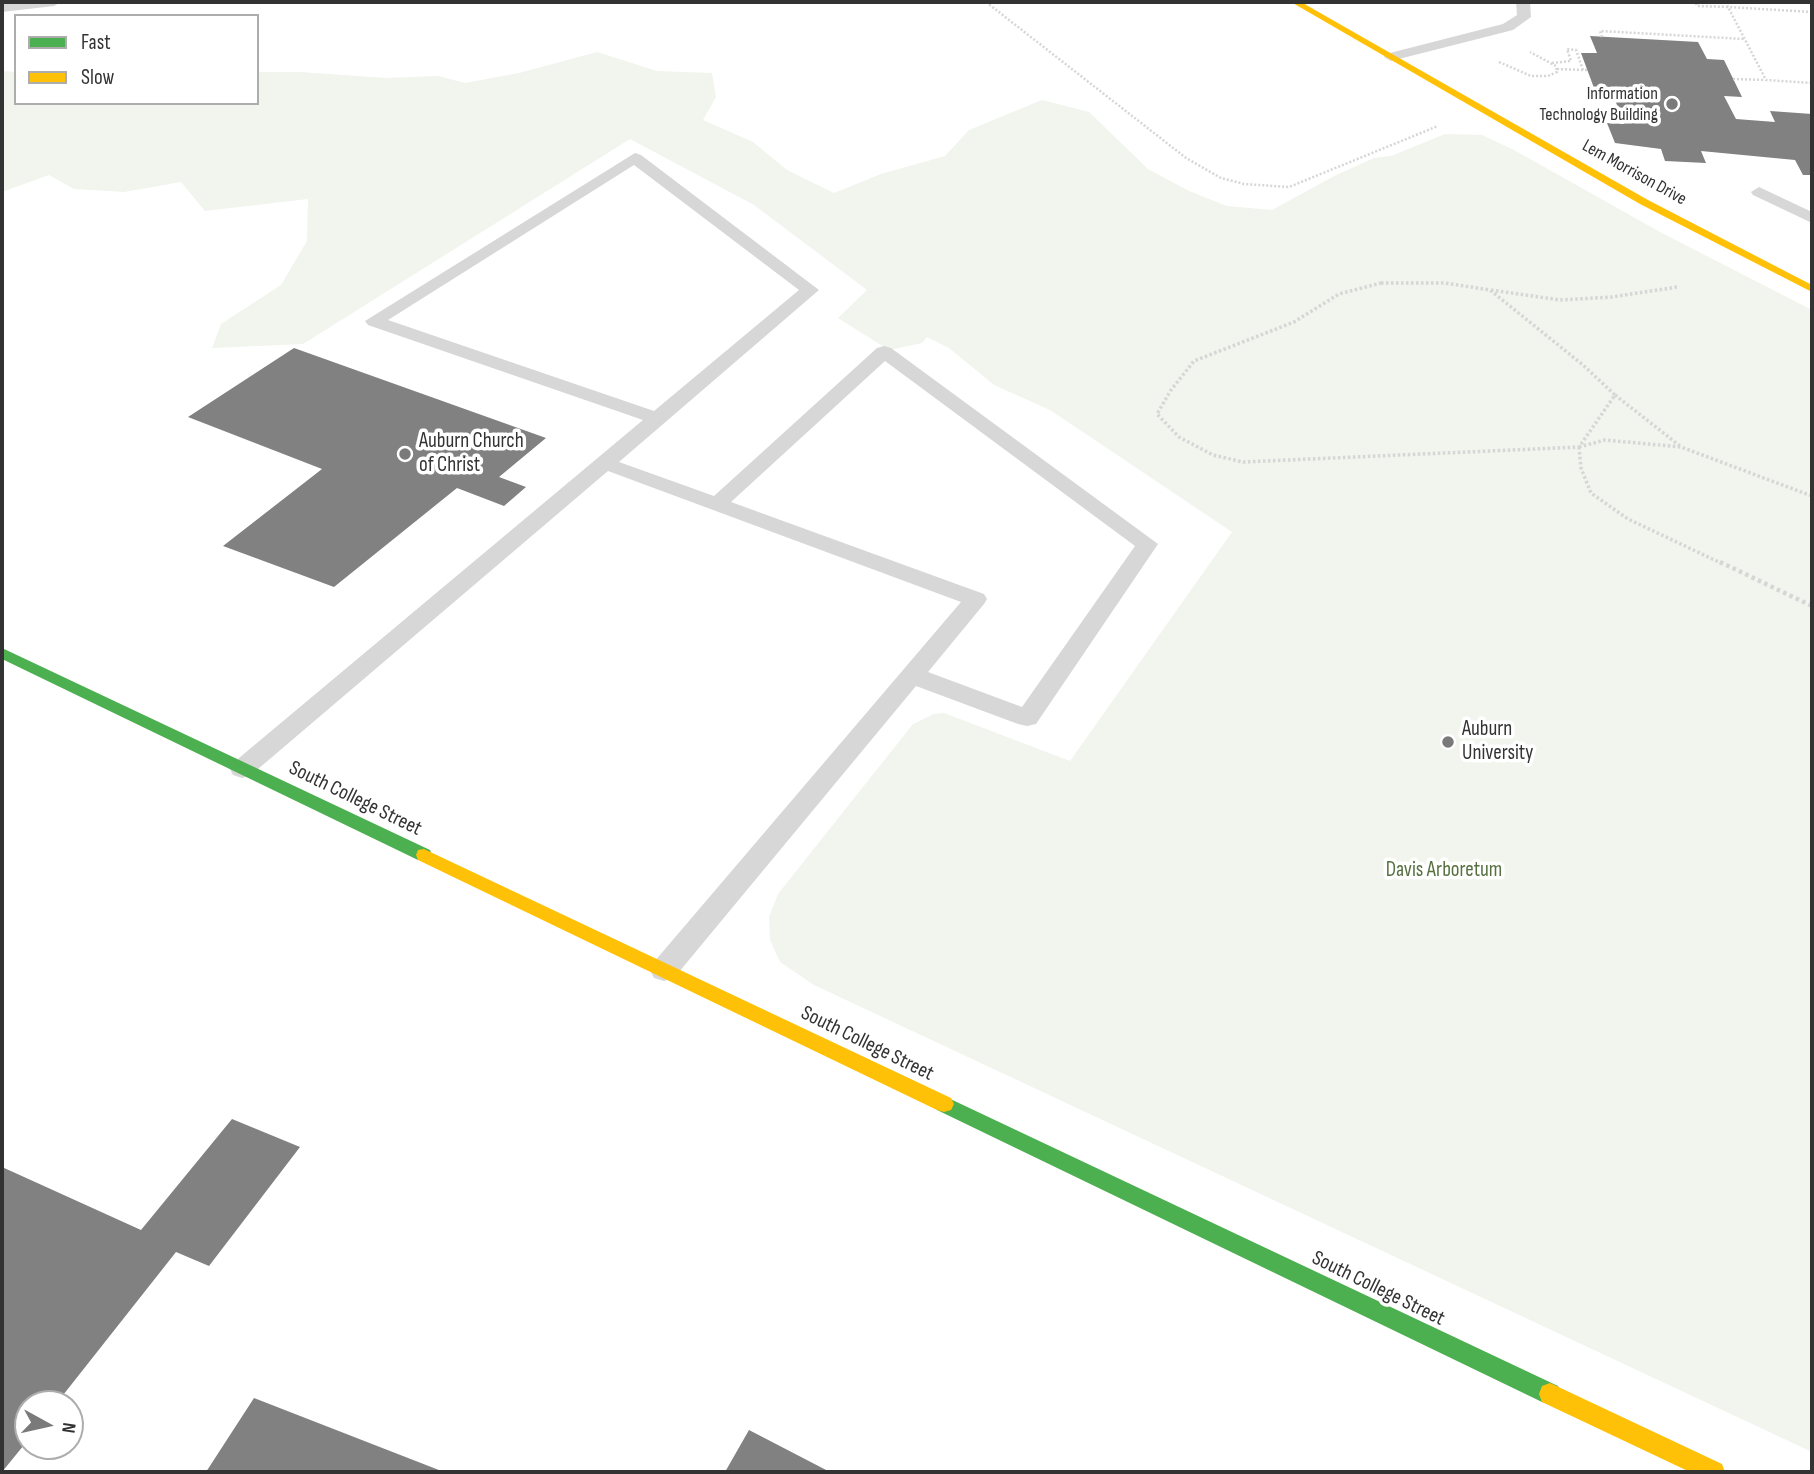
<!DOCTYPE html>
<html>
<head>
<meta charset="utf-8">
<style>
	body { margin:0 }
	#map { position:relative; width:1814px; height:1474px; overflow:hidden; background:#fff; font-family:"Sofia Sans Condensed",sans-serif }
	canvas { display:block }
	.frame { position:absolute; inset:0; border:4px solid #333; pointer-events:none }
	.legend { position:absolute; left:14px; top:14px; width:245px; height:91px; box-sizing:border-box; background:#fff; border:2px solid #adadad; margin:0; padding:9px 12px; list-style:none; font-size:21px; color:#333 }
	.legend li { display:flex; align-items:center; gap:14px; height:35px }
	.legend b { width:35px; border:2px solid #adadad }
	.north { position:absolute; left:14px; top:1390px; width:70px; height:70px; box-sizing:border-box; background:#fff; border:2px solid #adadad; border-radius:50%; rotate:98deg; font-size:19px; font-weight:700; line-height:28px; text-align:center; color:#333 }
	.north::after { content:''; display:block; margin:auto; width:24px; height:32px; background:#7a7a7a; clip-path:polygon(50% 0,100% 100%,50% 72%,0 100%) }
</style>
</head>
<body>
<div id="map">
<canvas width="1814" height="1474"></canvas>
<div class="frame"></div>
<ul class="legend">
<li><b style="height:9px;background:#4caf50"></b>Fast</li>
<li><b style="height:9px;background:#ffc107"></b>Slow</li>
</ul>
<div class="north">N</div>
</div>
<script>
const c = document.querySelector('canvas').getContext('2d');
c.lineJoin = 'round';
function paint(path, color) { c.fillStyle = color; c.fill(path, 'evenodd'); }
const poly = rows => new Path2D(rows.map(r => 'M' + r).join(''));
function stroke(path, color, width, dash) { c.strokeStyle = color; c.lineWidth = width; c.lineCap = dash ? 'butt' : 'round'; c.setLineDash(dash || []); c.stroke(path); }
function write(font, color, halo, rows, align = 'center') {
  c.font = font + ' "Sofia Sans Condensed",sans-serif'; c.lineWidth = 7; c.setLineDash([]); c.textBaseline = 'middle'; c.strokeStyle = halo; c.fillStyle = color; for (const [text, x, y, turn = 0] of rows) {
    c.save(); c.translate(x, y); c.rotate((+turn || 0) * Math.PI / 180); c.textAlign = isNaN(turn) ? turn : align; if (halo) c.strokeText(text, 0, 0); c.fillText(text, 0, 0); c.restore();
  }
}
paint(poly([
	[597,52,657,71,712,73,716,97,703,120,753,142,787,170,834,193,881,174,945,156,969,130,1042,100,1089,112,1148,169,1189,191,1227,206,1272,210,1336,175,1374,158,1391,156,1445,134,1482,135,1514,150,1660,232,1812,310,1812,1452,814,985,780,962,770,940,769,917,778,894,913,724,934,714,944,713,1070,761,1232,532,1050,410,994,385,949,348,927,337,922,343,889,350,838,318,867,290,754,205,630,139,303,344,212,348,221,324,281,285,307,241,308,199,205,211,181,182,124,192,74,189,49,175,2,192,2,71,16,72,16,103,257,103,257,72,300,72,386,78,438,76,465,83,519,73]
]), '#f1f5ed');
paint(poly([
	[1590,36,1698,42,1707,59,1724,60,1742,97,1724,96,1736,119,1775,122,1770,111,1812,114,1812,175,1803,175,1795,160,1701,151,1706,163,1665,161,1661,149,1615,143,1607,123,1624,124,1611,89,1594,88,1581,53,1597,53],
	[294,348,546,438,499,477,526,487,504,506,457,488,334,587,223,546,322,469,188,417],
	[232,1119,300,1147,209,1266,176,1252,56,1404,28,1404,28,1440,2,1472,2,1167,141,1230],
	[254,1398,444,1472,206,1472],
	[749,1430,830,1472,725,1472]
]), '#818181');
stroke(poly([
	[986,2,1186,158,1221,178,1244,184,1289,187,1438,126],
	[1725,2,1728,7,1812,12],
	[1696,3,1697,6,1728,7,1766,80,1812,83],
	[1602,37,1600,31,1744,39],
	[1499,62,1531,76,1548,76,1557,72,1556,66,1530,52],
	[1552,63,1571,61,1567,49,1576,50,1583,70,1588,70],
	[1557,69,1583,70],
	[1733,79,1765,80]
]), '#d6d6d6', 2.5, [2, 2]);
stroke(poly([
	[1381,283,1445,283,1490,290,1583,365,1615,395,1579,447,1243,462,1213,455,1179,437,1157,414,1171,390,1194,361,1294,322,1339,294,1381,283],
	[1491,290,1560,300,1612,297,1677,287],
	[1615,395,1680,446],
	[1579,447,1581,468,1591,493,1628,519,1723,564],
	[1579,447,1605,440,1681,447,1812,496]
]), '#d6d6d6', 3.5, [2.5, 2.5]);
stroke(poly([
	[1720,562,1812,606]
]), '#d6d6d6', 4.5, [3.5, 3.5]);
paint(poly([
	[21,2,61,2,54,6,2,12,2,4,21,2],
	[1516,2,1530,2,1531,17,1513,30,1391,61,1384,57,1386,54,1503,24,1517,15,1516,2],
	[635,153,641,155,819,290,619,462,714,496,877,348,884,346,891,348,1158,544,1036,724,1027,726,1018,724,916,686,674,978,664,981,654,978,650,970,654,962,961,602,608,471,251,775,242,778,233,775,230,769,233,763,643,420,368,325,365,321,635,153],
	[634,165,799,290,654,411,388,320,634,165],
	[885,361,1135,546,1022,707,928,672,984,604,987,599,984,594,731,502,885,361],
	[1759,187,1812,212,1812,223,1753,195,1751,192,1759,187]
]), '#d7d7d7');
paint(poly([
	[2,648,430,850,432,855,430,860,418,860,2,659,2,648],
	[944,1096,1558,1386,1561,1394,1558,1402,1550,1405,1542,1402,937,1110,934,1104,937,1098,944,1096]
]), '#4caf50');
paint(poly([
	[1291,2,1301,2,1648,200,1812,285,1812,292,1640,204,1291,2],
	[424,849,951,1098,954,1104,951,1110,944,1112,937,1110,418,860,416,855,418,850,424,849],
	[1550,1383,1722,1464,1725,1472,1690,1472,1542,1402,1539,1394,1542,1386,1550,1383]
]), '#ffc107');
for (const [x, y, r, color] of [
	[1672,104,7,"#7a7a7a"],
	[405,454,7,"#7a7a7a"],
	[1448,742,7,"#7a7a7a"]
]) { const dot = new Path2D(); dot.arc(x, y, r, 0, 2 * Math.PI); c.fillStyle = color; c.fill(dot); stroke(dot, '#fff', 2.5); }
write('18px', '#333', '#fff', [
	["Information",1658,94],
	["Technology Building",1658,115]
], 'right');
write('18px', '#333', '#fff', [
	["Lem Morrison Drive",1634,173,29]
]);
write('21px', '#333', '#fff', [
	["Auburn Church",419,442],
	["of Christ",419,466],
	["Auburn",1462,730],
	["University",1462,754]
], 'left');
write('21px', '#333', '#fff', [
	["South College Street",355,799,26],
	["South College Street",867,1044,26],
	["South College Street",1378,1289,26]
]);
write('21px', '#56703f', '#fff', [
	["Davis Arboretum",1444,871]
]);
</script>
</body>
</html>
